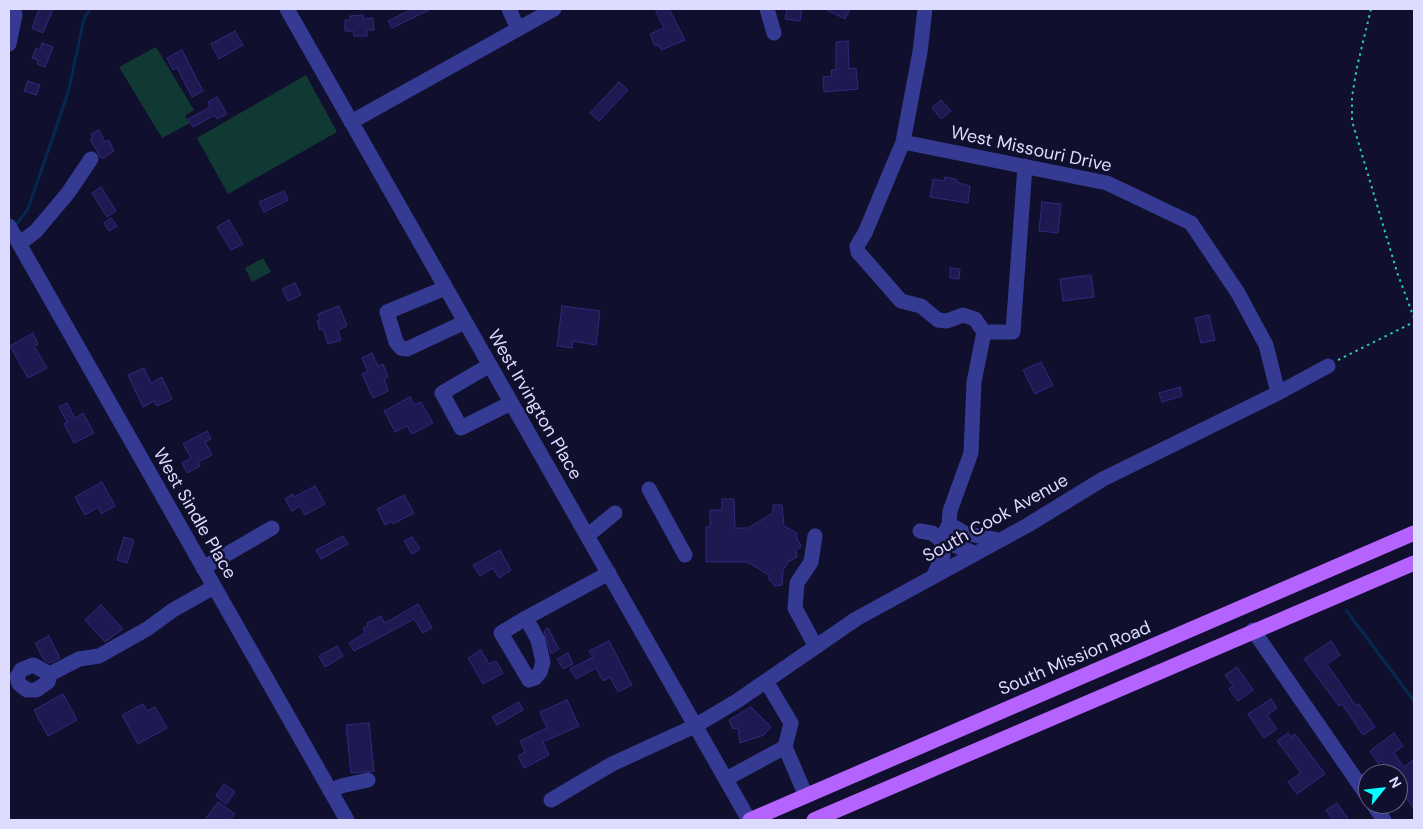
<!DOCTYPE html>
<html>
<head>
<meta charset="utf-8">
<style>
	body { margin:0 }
	#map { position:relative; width:1423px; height:829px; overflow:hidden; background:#110f2e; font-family:"DM Sans",sans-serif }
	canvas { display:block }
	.frame { position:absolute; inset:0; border:10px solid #dddcff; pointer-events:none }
	.north { position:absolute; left:1358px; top:764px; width:50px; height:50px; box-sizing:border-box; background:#110f2e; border:1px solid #636182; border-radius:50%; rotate:61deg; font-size:14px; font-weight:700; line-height:20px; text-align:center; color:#dddcff }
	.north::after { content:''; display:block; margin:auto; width:18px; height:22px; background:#08ffff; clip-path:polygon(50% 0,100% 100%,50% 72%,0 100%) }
</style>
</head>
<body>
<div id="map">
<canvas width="1423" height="829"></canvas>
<div class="frame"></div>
<div class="north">N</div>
</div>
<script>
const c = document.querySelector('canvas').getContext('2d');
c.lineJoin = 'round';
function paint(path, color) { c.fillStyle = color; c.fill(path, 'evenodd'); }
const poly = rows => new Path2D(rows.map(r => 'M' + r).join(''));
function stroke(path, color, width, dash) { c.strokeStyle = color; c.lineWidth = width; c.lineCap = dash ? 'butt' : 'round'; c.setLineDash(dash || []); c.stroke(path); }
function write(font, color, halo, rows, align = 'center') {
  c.font = font + ' "DM Sans",sans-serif'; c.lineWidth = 5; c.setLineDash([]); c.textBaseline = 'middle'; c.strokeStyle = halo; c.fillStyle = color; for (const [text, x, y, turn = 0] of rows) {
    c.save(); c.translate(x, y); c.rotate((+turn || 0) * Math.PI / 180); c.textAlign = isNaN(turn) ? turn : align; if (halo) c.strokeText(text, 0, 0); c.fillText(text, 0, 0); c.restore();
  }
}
paint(poly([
	[156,47,194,110,185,116,190,123,162,138,119,67],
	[306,75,337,132,228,194,197,138],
	[263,258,271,272,252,282,245,268]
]), '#113933');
stroke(poly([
	[15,226,28,209,68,93,84,19,90,9],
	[1346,610,1414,701]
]), '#052851', 3);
const building = poly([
	[39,9,53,9,43,33,32,28,39,9],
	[412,9,431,9,392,28,388,21,412,9],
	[655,9,669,9,685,40,661,50,659,45,655,46,650,34,664,28,655,9],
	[787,9,802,9,800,21,785,19,787,9],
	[825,9,850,9,845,19,825,9],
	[363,15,363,19,373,18,374,30,367,30,367,36,354,36,353,31,345,31,345,20,350,20,350,16,363,15],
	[235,31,243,45,219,59,211,44,235,31],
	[848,41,849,69,856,68,858,89,824,92,823,77,832,76,831,70,836,70,836,42,848,41],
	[42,43,53,47,45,67,37,64,38,60,32,58,36,48,40,50,42,43],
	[182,50,203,91,192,97,177,68,173,70,167,58,182,50],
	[28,81,40,85,36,95,24,91,28,81],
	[619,82,628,90,599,121,590,113,619,82],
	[217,97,227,114,217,119,215,115,193,127,188,119,210,107,208,102,217,97],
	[941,100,951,111,941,119,932,108,941,100],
	[99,130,105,142,109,140,114,151,104,158,101,158,90,139,93,138,91,134,99,130],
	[945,177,956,179,956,182,970,186,968,203,930,197,933,179,944,181,945,177],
	[101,187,116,211,107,217,92,193,101,187],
	[284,191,288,200,264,212,259,202,284,191],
	[1042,202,1061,204,1058,233,1039,231,1042,202],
	[111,218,117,226,109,231,104,223,111,218],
	[229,220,243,244,231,250,217,227,229,220],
	[950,268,960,269,959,279,950,278,950,268],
	[1091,275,1094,297,1063,301,1060,279,1091,275],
	[295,283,301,295,288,301,282,289,295,283],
	[339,306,347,326,338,330,341,340,328,344,323,329,320,330,317,321,320,320,318,314,339,306],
	[562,306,600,311,596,345,573,341,572,348,557,346,562,306],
	[1209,315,1215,340,1201,343,1195,318,1209,315],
	[33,333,38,344,34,346,47,368,28,378,10,346,33,333],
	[372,353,378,366,383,364,388,377,384,379,388,391,373,398,362,374,368,372,362,358,372,353],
	[1041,362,1053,385,1035,394,1023,370,1041,362],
	[144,368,151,383,162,377,172,399,157,406,154,401,143,407,128,375,144,368],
	[1180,387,1182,396,1162,402,1159,393,1180,387],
	[410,397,414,405,421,402,433,423,412,434,407,426,395,432,384,411,410,397],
	[67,403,75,418,83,413,94,433,74,443,64,424,67,422,59,407,67,403],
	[207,431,211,439,205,442,212,455,198,462,200,466,187,473,182,463,191,458,183,444,207,431],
	[102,482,115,506,101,514,98,507,85,515,75,497,102,482],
	[315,486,325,504,305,515,300,506,292,511,285,499,293,494,294,497,315,486],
	[404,495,414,513,393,524,391,521,385,525,377,509,404,495],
	[722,499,734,499,735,528,748,528,773,513,773,505,782,505,784,526,797,533,797,539,801,546,796,551,797,557,788,562,783,570,782,585,774,586,771,580,769,580,769,575,747,562,706,562,706,527,710,527,710,510,722,510,722,499],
	[343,536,348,544,321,559,316,550,343,536],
	[124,537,134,540,127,563,117,560,124,537],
	[412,537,420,549,412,554,404,541,412,537],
	[500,550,511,570,499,578,493,568,480,576,473,565,500,550],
	[418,604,432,628,423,633,414,619,354,651,349,643,365,633,363,628,368,626,367,623,381,616,384,622,387,622,418,604],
	[101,605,123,629,105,642,85,620,101,605],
	[548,628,559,649,551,654,544,631,548,628],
	[49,636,60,658,50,663,44,660,35,643,49,636],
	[609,641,632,685,618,692,610,677,603,681,596,668,576,679,570,669,593,657,589,651,609,641],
	[1331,641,1340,655,1327,664,1356,706,1359,704,1375,727,1363,735,1342,704,1339,706,1304,659,1331,641],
	[337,646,343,656,325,667,319,656,337,646],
	[481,650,489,664,496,661,503,673,483,684,468,658,481,650],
	[568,653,573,664,563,669,557,659,568,653],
	[1237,667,1253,690,1238,701,1229,689,1233,686,1225,675,1237,667],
	[63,694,77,720,48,736,34,710,63,694],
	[1271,699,1277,708,1267,715,1277,729,1264,738,1248,714,1271,699],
	[567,700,579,726,543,742,549,755,524,768,518,756,525,752,520,741,547,728,540,712,567,700],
	[519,702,523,710,497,725,492,717,519,702],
	[143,704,147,711,155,707,167,728,138,744,122,715,143,704],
	[751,707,771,727,764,735,740,743,738,728,733,729,729,720,751,707],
	[369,723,374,771,351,773,346,725,369,723],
	[1288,733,1291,737,1295,734,1325,774,1297,794,1288,782,1301,773,1277,741,1288,733],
	[1394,733,1403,746,1394,753,1404,767,1414,759,1414,809,1398,786,1398,774,1391,774,1382,761,1378,763,1370,751,1394,733],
	[224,784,235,792,226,804,216,796,224,784],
	[218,802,235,814,230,820,205,820,218,802],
	[1337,803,1349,820,1333,820,1326,810,1337,803]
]);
paint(building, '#1f1951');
stroke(building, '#31297f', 1);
stroke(poly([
	[1371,9,1357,67,1352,97,1352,121,1397,272,1414,318],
	[1338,360,1414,322]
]), '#24cbb0', 2, [2.5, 4]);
stroke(poly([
	[287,9,749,820],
	[509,9,518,29],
	[767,9,774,33],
	[925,9,920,52,903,142,865,233,857,246,858,252,901,301,921,306,938,320,947,321,963,315,975,319,984,332],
	[9,44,15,15,14,9],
	[351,122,554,9],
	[903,142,1107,183,1191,223,1238,293,1266,345,1278,393],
	[9,226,347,820],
	[19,244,36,231,68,193,91,159],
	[445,288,387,312,396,342,401,348,407,349,465,322],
	[490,365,442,393,461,428,511,403],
	[649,489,685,555],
	[949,524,950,511,971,453,974,382,984,332,1013,332,1025,166],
	[920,531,932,533,941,540,943,556,934,575],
	[587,536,615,513],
	[815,536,811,562,797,583,795,608,816,647],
	[974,553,941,540,949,524,964,533,999,540],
	[203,568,272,528],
	[526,618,538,640,543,662,540,672,535,678,529,680,501,633,526,618,609,573],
	[1253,630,1368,797],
	[50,674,33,665,21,670,17,677,19,684,27,690,36,690,48,682,50,674,79,659,99,656,147,629,173,610,214,587],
	[766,681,791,723,785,747,806,796],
	[726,779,785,747],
	[330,791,341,786,368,780],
	[551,800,612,764,695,726,737,701,856,619,1028,525,1103,479,1278,393,1328,366],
	[1373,804,1384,820]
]), '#353b92', 15);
stroke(poly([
	[750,820,1414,533],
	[814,820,1414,563]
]), '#b563ff', 15);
write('18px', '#dddcff', '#110f2e', [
	["West Missouri Drive",1031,150,12],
	["West Irvington Place",534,405,60],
	["West Sindle Place",194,514,60],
	["South Cook Avenue",996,519,-29],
	["South Mission Road",1075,659,-23]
]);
</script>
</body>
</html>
